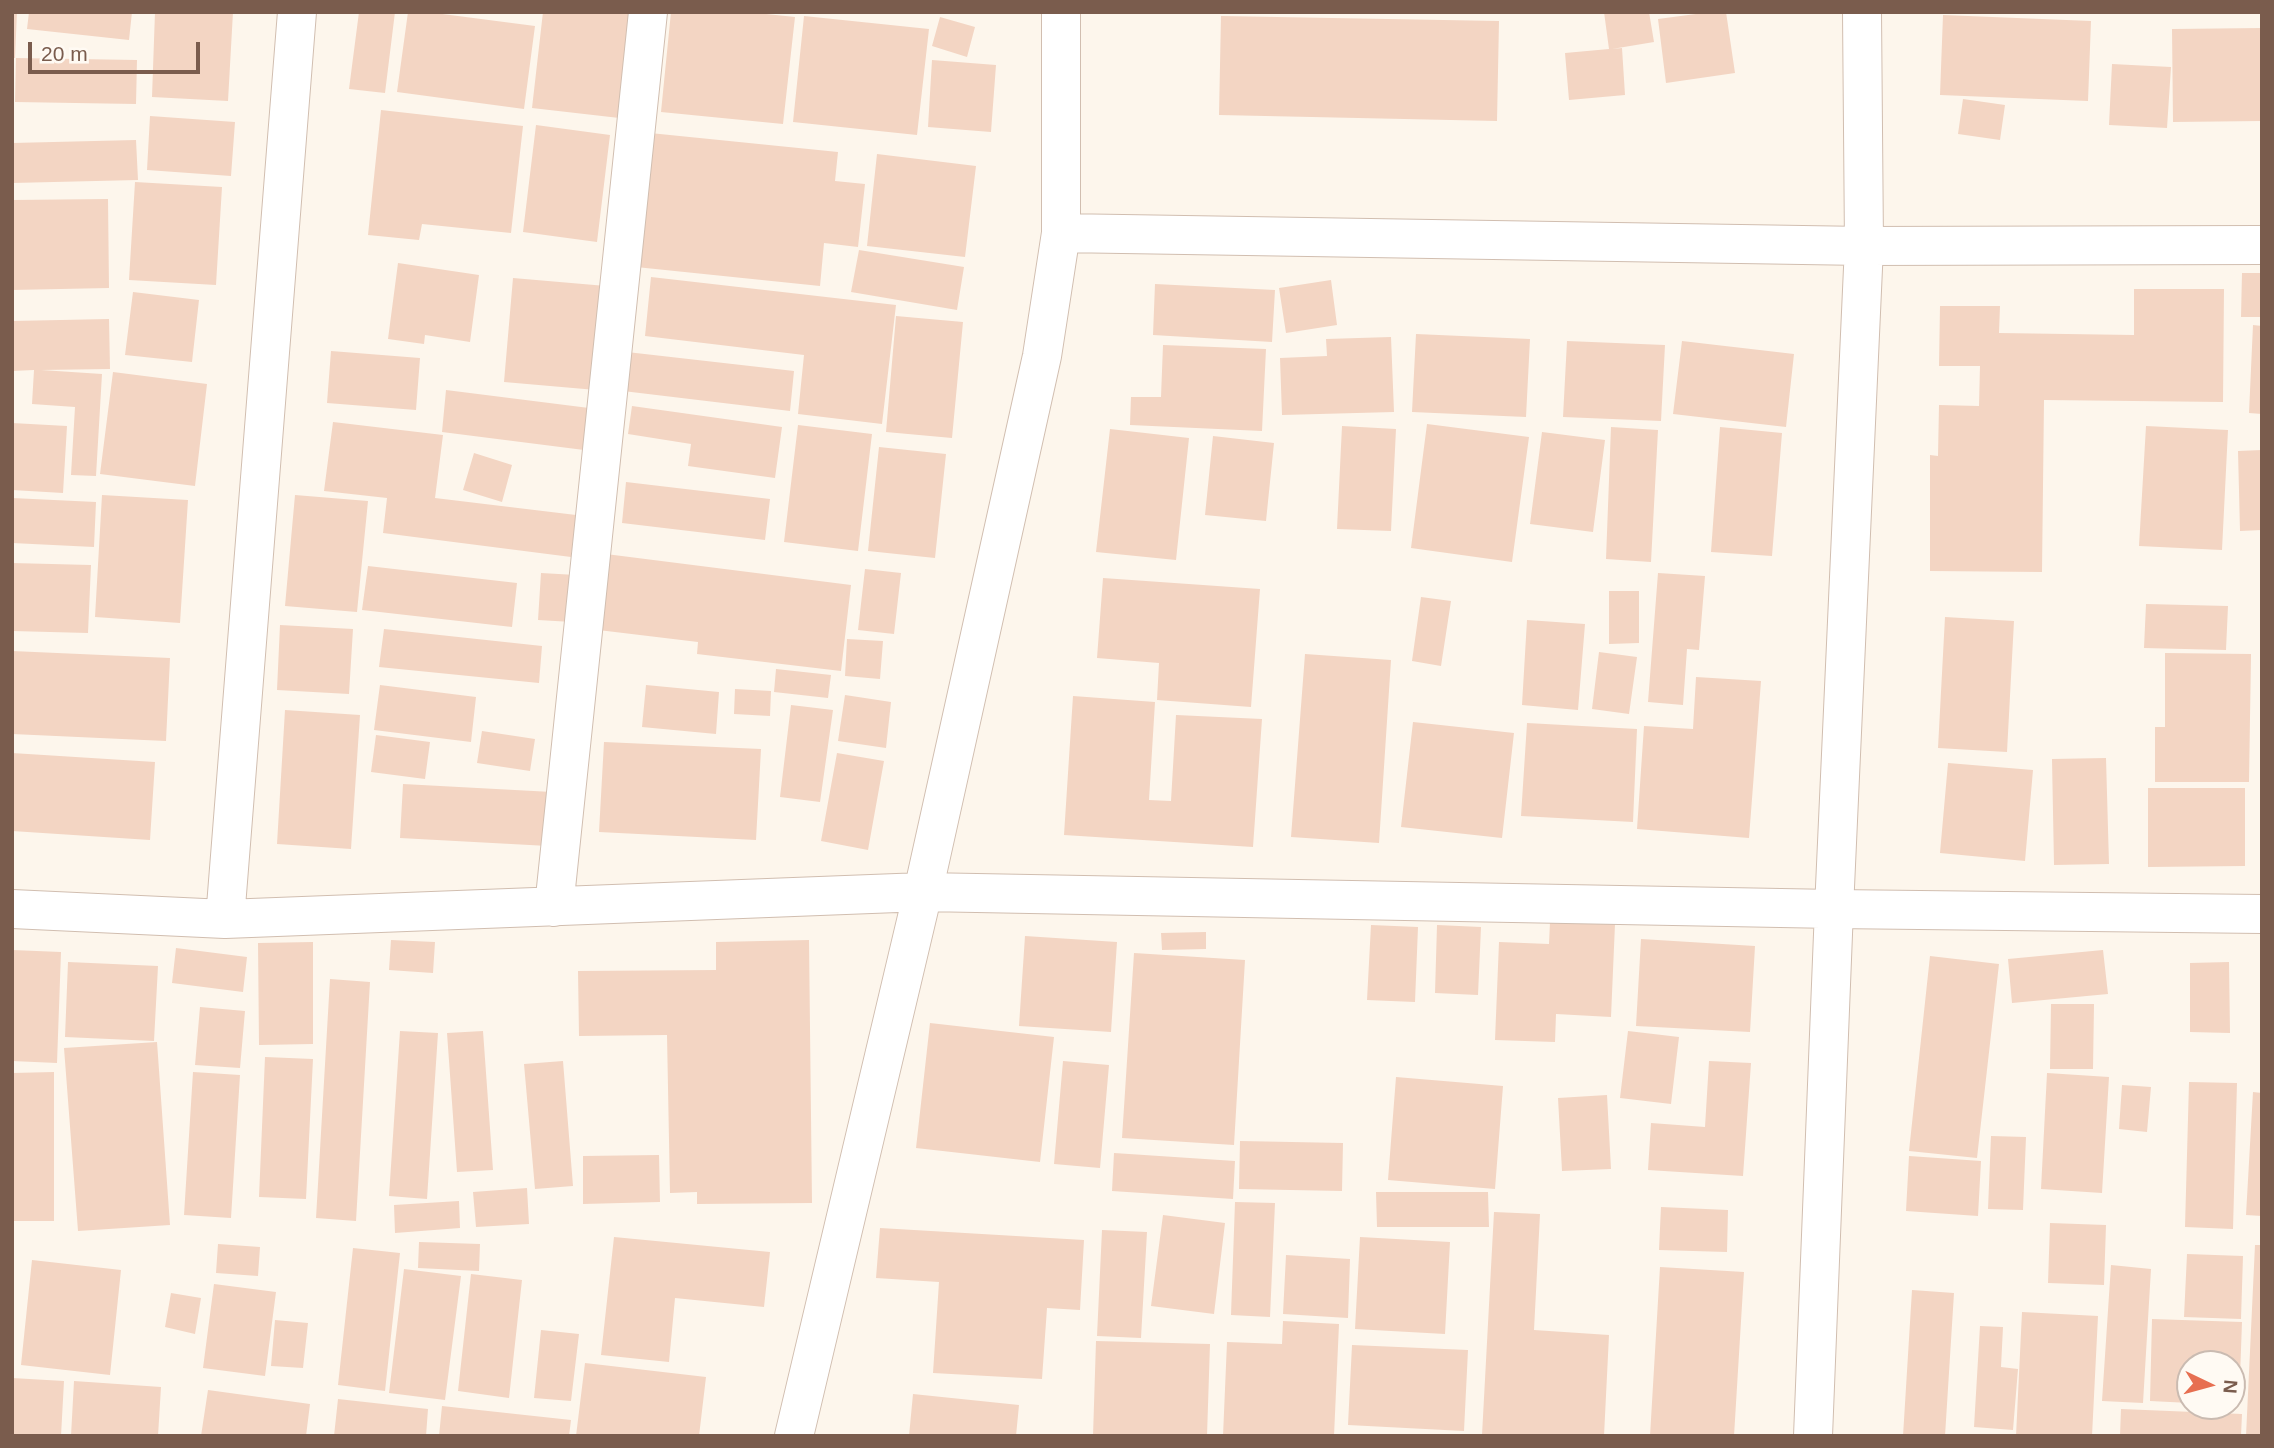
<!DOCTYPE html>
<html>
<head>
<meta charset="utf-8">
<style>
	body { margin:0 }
	#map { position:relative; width:2274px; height:1448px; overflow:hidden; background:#fdf6ec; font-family:Arial,sans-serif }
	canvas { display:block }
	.frame { position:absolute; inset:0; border:14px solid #7a5c4d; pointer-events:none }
	.north { position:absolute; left:2176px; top:1350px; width:70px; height:70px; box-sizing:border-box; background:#fffaf3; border:2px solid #cabbb1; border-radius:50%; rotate:95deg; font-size:19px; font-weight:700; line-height:28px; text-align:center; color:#7a5c4d }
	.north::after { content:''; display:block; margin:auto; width:24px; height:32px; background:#e76f51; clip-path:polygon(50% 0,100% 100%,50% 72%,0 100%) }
	.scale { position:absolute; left:28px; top:42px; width:172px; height:32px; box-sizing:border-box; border:4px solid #7a5c4d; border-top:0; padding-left:9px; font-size:21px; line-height:24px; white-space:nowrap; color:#7a5c4d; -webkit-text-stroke:5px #fffaf3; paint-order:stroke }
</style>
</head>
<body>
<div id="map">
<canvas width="2274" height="1448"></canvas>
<div class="frame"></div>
<div class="north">N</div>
<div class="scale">20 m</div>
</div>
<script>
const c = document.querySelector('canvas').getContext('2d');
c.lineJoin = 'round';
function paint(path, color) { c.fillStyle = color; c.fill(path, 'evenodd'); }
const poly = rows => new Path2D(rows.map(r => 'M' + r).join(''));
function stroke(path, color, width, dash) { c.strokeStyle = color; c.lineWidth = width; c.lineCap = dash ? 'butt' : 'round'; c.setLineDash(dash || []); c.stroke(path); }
paint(poly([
	[12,12,17,12,15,58,12,58],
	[29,12,132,12,129,40,27,29],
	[155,12,233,12,228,101,152,97],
	[359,12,395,12,385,93,349,89],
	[408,12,427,12,535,26,524,109,397,92],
	[543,12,641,12,628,119,532,108],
	[671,12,747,12,795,17,783,124,661,112],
	[1604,12,1649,12,1654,42,1612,49,1622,48,1625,95,1569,100,1565,53,1609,49],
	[1711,12,1726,12,1735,73,1666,83,1658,19],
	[1943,15,2091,21,2088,101,1940,95],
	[804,16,929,29,917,135,793,122],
	[1221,16,1499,21,1497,121,1219,115],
	[940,17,975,27,967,57,932,46],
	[2262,28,2262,121,2173,122,2172,29],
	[16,58,137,60,136,104,15,102],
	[932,60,996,65,991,132,928,127],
	[2112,64,2171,67,2167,128,2109,125],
	[1963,99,2005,105,2000,140,1958,134],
	[381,110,523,126,511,233,422,224,419,240,368,235],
	[150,116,235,122,231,176,147,170],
	[536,125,610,135,597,242,523,232],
	[650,133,838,152,835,181,865,184,858,247,824,243,820,286,636,267],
	[136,140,138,180,12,183,12,143],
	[877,154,976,166,965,257,867,246],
	[135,182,222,187,216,285,129,280],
	[108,199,109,288,12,290,12,200],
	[859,250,964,267,957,310,851,292],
	[398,263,479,275,470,342,425,335,424,344,388,339],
	[2242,273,2262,273,2262,317,2241,317],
	[651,277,896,305,882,424,798,414,804,355,645,336],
	[513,278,606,286,596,390,504,382],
	[1331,280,1337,325,1286,333,1279,288],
	[1155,284,1275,290,1272,342,1153,335],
	[2134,289,2224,289,2223,402,2044,400,2042,572,1930,571,1930,455,1938,456,1939,405,1979,406,1980,366,1939,366,1940,306,2000,306,1999,333,2134,335],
	[133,292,199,300,192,362,125,355],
	[896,316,963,322,952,438,886,432],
	[109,319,110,369,41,370,102,374,96,476,71,475,75,407,32,404,34,370,12,371,12,321],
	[2253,325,2262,326,2262,414,2249,413],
	[1416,334,1530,339,1526,417,1412,412],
	[1391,337,1394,412,1282,415,1280,358,1327,356,1326,339],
	[1567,341,1665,345,1661,421,1563,417],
	[1682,341,1794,354,1786,427,1673,414],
	[1163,345,1266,349,1262,431,1130,425,1131,397,1161,397],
	[331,351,420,358,416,410,327,403],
	[627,352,794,371,790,411,623,391],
	[113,372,207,384,195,486,100,474],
	[446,390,589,408,584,450,442,432],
	[632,406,782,427,775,478,688,466,691,444,628,434],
	[333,422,443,435,435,498,576,515,571,557,383,533,387,498,324,491],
	[12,423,67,426,63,493,12,490],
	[1427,424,1529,437,1512,562,1411,548],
	[798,425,872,434,858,551,784,542],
	[1342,426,1396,429,1391,531,1337,529],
	[2146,426,2228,430,2222,550,2139,546],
	[1611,427,1658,430,1651,562,1606,559],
	[1720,427,1782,433,1772,556,1711,552],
	[1110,429,1189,438,1176,560,1096,552],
	[1542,432,1605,440,1593,532,1530,524],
	[1213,436,1274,443,1266,521,1205,515],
	[879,447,946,454,935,558,868,551],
	[2262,450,2262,530,2240,531,2238,451],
	[474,453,512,465,502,502,463,490],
	[626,482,770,499,765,540,622,523],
	[102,495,188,500,180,623,95,617],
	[295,495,368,501,357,612,285,606],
	[12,498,96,502,94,547,12,543],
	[598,553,851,585,841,671,697,654,698,642,590,629],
	[12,563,91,565,88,633,12,631],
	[368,566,517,583,512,627,362,610],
	[865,569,901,573,894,634,858,630],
	[541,573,576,575,572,622,538,620],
	[1658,573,1705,576,1699,650,1687,649,1683,705,1648,702],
	[1103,578,1260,589,1251,707,1157,700,1159,663,1097,658],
	[1609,591,1639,591,1639,643,1609,644],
	[1421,597,1451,601,1441,666,1412,661],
	[2146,604,2228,606,2226,650,2144,648],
	[1945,617,2014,621,2007,752,1938,748],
	[1527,620,1585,624,1578,710,1522,705],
	[280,625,353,629,349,694,277,690],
	[384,629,542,646,539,683,379,667],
	[847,639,883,641,880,679,845,676],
	[12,651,170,658,166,741,12,734],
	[1599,652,1637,657,1629,714,1592,709],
	[2165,653,2251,654,2249,782,2155,782,2155,727,2165,727],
	[1305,654,1391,660,1379,843,1291,837],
	[776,669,831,675,828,698,774,692],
	[1696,677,1761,681,1749,838,1637,829,1644,726,1693,729],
	[380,685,476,697,471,742,374,730],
	[646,685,719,692,716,734,642,727],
	[735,689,771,691,770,716,734,714],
	[845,695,891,702,886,748,838,741],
	[1073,696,1155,702,1149,800,1171,801,1176,715,1262,719,1253,847,1064,835],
	[791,705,833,710,820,802,780,797],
	[285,710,360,715,351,849,277,844],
	[1413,722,1514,733,1502,838,1401,827],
	[1527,723,1637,729,1633,822,1521,816],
	[482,731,535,739,530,771,477,763],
	[376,735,430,742,425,779,371,772],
	[604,742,761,749,756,840,599,832],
	[12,753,155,762,150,840,12,831],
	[837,753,884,761,868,850,821,841],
	[2106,758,2109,864,2054,865,2052,759],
	[1948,763,2033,770,2025,861,1940,853],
	[403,784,552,792,548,846,400,838],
	[2148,788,2245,788,2245,866,2148,867],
	[1550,922,1615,924,1611,1017,1556,1014,1555,1042,1495,1040,1499,942,1549,944],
	[1371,925,1418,927,1415,1002,1367,1000],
	[1437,925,1481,927,1478,995,1435,993],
	[1206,932,1206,949,1162,950,1161,933],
	[1025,936,1117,942,1111,1032,1019,1026],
	[1641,939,1755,946,1750,1032,1636,1026],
	[391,940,435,942,433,973,389,970],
	[809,940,812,1203,697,1204,697,1192,670,1193,667,1035,579,1036,578,971,716,970,716,942],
	[313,942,313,1044,259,1045,258,943],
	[176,948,247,957,243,992,172,983],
	[12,950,61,952,57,1063,12,1061],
	[2103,950,2108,994,2012,1003,2008,959],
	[1134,953,1245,960,1234,1145,1122,1138],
	[1930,956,1999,964,1977,1158,1909,1151],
	[68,962,158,966,154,1041,65,1037],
	[2229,962,2230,1033,2190,1032,2190,963],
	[330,979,370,982,356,1221,316,1218],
	[2051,1004,2094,1004,2093,1069,2050,1069],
	[200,1007,245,1011,240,1068,195,1065],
	[930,1023,1054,1037,1040,1162,916,1148],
	[400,1031,438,1033,427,1199,389,1196],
	[483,1031,493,1170,457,1172,447,1033],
	[1628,1031,1679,1037,1671,1104,1620,1098],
	[157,1042,170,1225,78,1231,64,1048],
	[265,1057,313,1059,306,1199,259,1197],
	[563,1061,573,1186,535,1189,524,1064],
	[1063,1061,1109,1065,1100,1168,1054,1164],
	[1709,1061,1751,1063,1743,1176,1648,1170,1651,1123,1705,1127],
	[54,1072,54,1221,12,1221,12,1073],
	[193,1072,240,1075,231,1218,184,1215],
	[2047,1073,2109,1077,2102,1193,2041,1189],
	[1396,1077,1503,1086,1495,1189,1388,1180],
	[2189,1082,2237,1083,2233,1229,2185,1227],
	[2122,1085,2151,1087,2147,1132,2119,1129],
	[2253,1092,2262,1093,2262,1216,2246,1215],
	[1607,1095,1611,1169,1562,1171,1558,1098],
	[1991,1136,2026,1137,2023,1210,1988,1209],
	[1240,1141,1343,1143,1342,1191,1239,1189],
	[1114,1153,1235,1161,1233,1199,1112,1191],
	[659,1155,660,1202,583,1204,583,1156],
	[1909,1156,1981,1161,1978,1216,1906,1211],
	[527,1188,529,1224,476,1227,473,1192],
	[1376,1192,1488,1192,1489,1227,1377,1227],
	[459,1201,460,1228,395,1233,394,1205],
	[1235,1202,1275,1203,1270,1317,1231,1315],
	[1661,1207,1728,1210,1727,1252,1659,1250],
	[1494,1212,1540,1214,1534,1330,1609,1335,1604,1436,1482,1435],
	[1163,1215,1225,1223,1214,1314,1151,1306],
	[2050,1223,2106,1225,2104,1285,2048,1283],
	[880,1228,1084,1240,1080,1310,1047,1308,1042,1379,933,1373,939,1282,876,1278],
	[1102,1230,1147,1232,1141,1338,1097,1336],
	[614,1237,770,1252,764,1307,675,1298,669,1362,601,1355],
	[1360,1237,1450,1242,1445,1334,1355,1329],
	[419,1242,480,1244,479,1271,418,1268],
	[218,1244,260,1247,258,1276,216,1273],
	[2255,1245,2262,1245,2262,1436,2246,1436],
	[353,1248,400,1253,385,1391,338,1385],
	[2187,1254,2243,1256,2241,1319,2184,1317],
	[1286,1255,1350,1259,1348,1318,1283,1314],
	[32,1260,121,1270,110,1375,21,1365],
	[2111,1265,2151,1269,2143,1403,2102,1401],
	[1660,1267,1744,1272,1734,1436,1650,1436],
	[404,1269,461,1276,445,1400,389,1393],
	[471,1274,522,1280,509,1398,458,1391],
	[214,1284,276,1292,265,1376,203,1368],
	[1912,1290,1954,1293,1945,1436,1903,1436],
	[171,1293,201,1298,195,1334,165,1327],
	[2022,1312,2098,1316,2092,1436,2016,1436],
	[2152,1319,2242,1322,2239,1404,2232,1404,2232,1364,2190,1364,2190,1403,2150,1401],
	[275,1320,308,1323,303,1368,271,1366],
	[1283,1321,1339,1324,1334,1436,1223,1436,1227,1342,1282,1344],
	[1980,1326,2003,1327,2001,1367,2018,1369,2013,1430,1974,1427],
	[541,1330,579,1334,571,1401,534,1398],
	[1096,1341,1210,1344,1207,1436,1093,1436],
	[1352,1345,1468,1350,1464,1431,1348,1425],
	[585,1363,706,1377,699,1436,576,1436],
	[12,1378,64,1381,61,1436,12,1436],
	[74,1381,161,1387,158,1436,71,1436],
	[208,1390,310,1404,306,1436,201,1436],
	[913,1394,1019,1405,1016,1436,909,1436],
	[338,1399,428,1409,426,1436,334,1436],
	[442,1406,571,1420,569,1436,439,1436],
	[2121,1409,2242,1414,2241,1436,2120,1436]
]), '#f3d5c3');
const street = poly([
	[1061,233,1864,246,2262,245],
	[554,907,648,12],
	[12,909,225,919,923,892,1834,909,2262,914],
	[225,919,297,12],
	[794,1436,923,892,1042,356,1061,233,1061,12],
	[1813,1436,1834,909,1864,246,1862,12]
]);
stroke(street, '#d1beb0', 40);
stroke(street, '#fff', 38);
</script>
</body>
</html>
